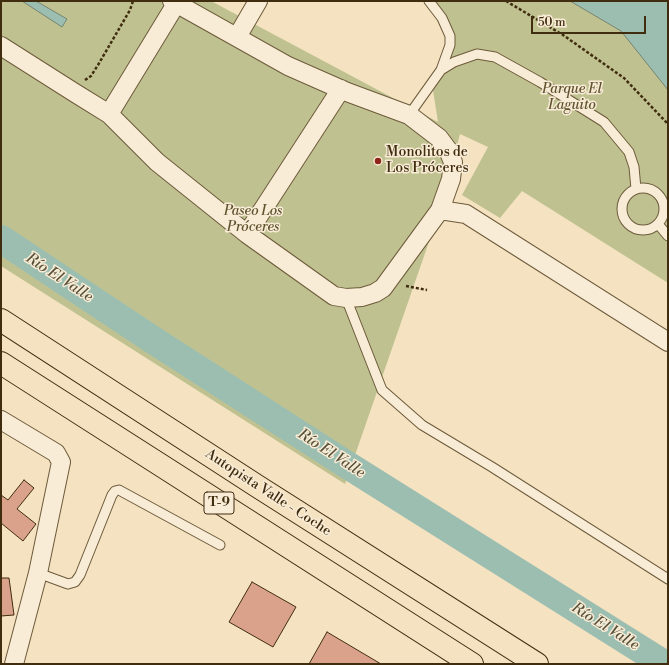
<!DOCTYPE html>
<html>
<head>
<meta charset="utf-8">
<style>
	body { margin:0 }
	#map { position:relative; width:669px; height:665px; overflow:hidden; background:#f5e2c0; font-family:"Libre Bodoni",serif }
	canvas { display:block }
	.frame { position:absolute; inset:0; border:2px solid #402c0f; pointer-events:none }
	.scale { position:absolute; left:531px; top:16px; width:115px; height:18px; box-sizing:border-box; border:2px solid #402c0f; border-top:0; padding-left:5px; font-size:12px; line-height:14px; white-space:nowrap; color:#402c0f; -webkit-text-stroke:3px #f8ecd6; paint-order:stroke }
</style>
</head>
<body>
<div id="map">
<canvas width="669" height="665"></canvas>
<div class="frame"></div>
<div class="scale">50 m</div>
</div>
<script>
const c = document.querySelector('canvas').getContext('2d');
c.lineJoin = 'round';
function paint(path, color) { c.fillStyle = color; c.fill(path, 'evenodd'); }
const poly = rows => new Path2D(rows.map(r => 'M' + r).join(''));
function stroke(path, color, width, dash) { c.strokeStyle = color; c.lineWidth = width; c.lineCap = dash ? 'butt' : 'round'; c.setLineDash(dash || []); c.stroke(path); }
function write(font, color, halo, rows, align = 'center') {
  c.font = font + ' "Libre Bodoni",serif'; c.lineWidth = 3; c.setLineDash([]); c.textBaseline = 'middle'; c.strokeStyle = halo; c.fillStyle = color; for (const [text, x, y, turn = 0] of rows) {
    c.save(); c.translate(x, y); c.rotate((+turn || 0) * Math.PI / 180); c.textAlign = isNaN(turn) ? turn : align; if (halo) c.strokeText(text, 0, 0); c.fillText(text, 0, 0); c.restore();
  }
}
paint(poly([
	[1,1,211,1,438,122,433,90,450,45,432,1,668,1,668,283,522,191,500,218,462,195,488,147,460,134,440,210,345,484,1,266]
]), '#bfc290');
const water = poly([
	[22,1,36,1,67,19,62,27,22,1],
	[570,1,668,1,668,90,621,31,570,1]
]);
paint(water, '#9cbeb1');
stroke(water, '#778470', 1);
stroke(poly([
	[1,239,153,340,341,461,664,664]
]), '#9cbeb1', 28);
const building = poly([
	[24,480,34,488,17,509,36,524,23,541,1,523,1,495,8,500,24,480],
	[1,578,9,578,14,615,1,616,1,578],
	[252,582,296,607,273,647,229,622,252,582],
	[327,632,381,664,309,664,327,632]
]);
paint(building, '#daa28b');
stroke(building, '#402c0f', 1);
const service = poly([
	[441,70,454,62,477,54,495,57,540,82,604,122,629,152,634,167,636,189],
	[409,115,441,70,450,45,450,36,442,18,429,1],
	'622 209a21 21 0 1 1 42 0a21 21 0 1 1-42 0Z',
	[658,224,668,236],
	[346,298,382,390,422,425,492,467,668,579],
	[38,573,68,584,75,582,80,575,112,495,115,491,119,490,220,545]
]);
const minor = poly([
	[172,1,288,66,347,92,409,115,439,138,448,150,453,162,451,179,440,210,383,288,375,293,362,297,346,298,334,296,247,234],
	[237,37,258,1],
	[1,46,75,93,109,114,157,162,247,234,341,89],
	[109,114,176,4],
	[440,210,466,214,668,342],
	[1,420,56,453,61,462,38,573,14,664]
]);
const motorway = poly([
	[1,320,257,486,537,664],
	[1,363,472,664]
]);
stroke(service, '#6d5a3b', 11);
stroke(minor, '#6d5a3b', 20);
stroke(motorway, '#402c0f', 24);
stroke(poly([
	[506,1,563,35,624,78,668,124],
	[85,80,91,76,98,65,130,10,133,1],
	[406,286,427,290]
]), '#402c0f', 2.5, [3, 2]);
stroke(service, '#f8ecd6', 9);
stroke(minor, '#f8ecd6', 18);
stroke(motorway, '#f5e2c0', 22);
for (const [x, y, r, color] of [
	[378,161,4,"#8f2418"]
]) { const dot = new Path2D(); dot.arc(x, y, r, 0, 2 * Math.PI); c.fillStyle = color; c.fill(dot); stroke(dot, '#f8ecd6', 1.5); }
for (const [x, y, w] of [
	[219,503,30]
]) { const box = new Path2D(); box.roundRect(x - w / 2, y - 11, w, 22, 3); c.fillStyle = '#f8ecd6'; c.fill(box); stroke(box, '#402c0f', 1); }
write('bold 13px', '#402c0f', null, [
	["T-9",219,503]
]);
write('italic 14px', '#60522f', '#f8ecd6', [
	["Parque El",572,90],
	["Laguito",572,106],
	["Paseo Los",253,212],
	["Próceres",253,228]
]);
write('14px', '#402c0f', '#f8ecd6', [
	["Monolitos de",386,153],
	["Los Próceres",386,169]
], 'left');
write('14px', '#402c0f', '#f8ecd6', [
	["Autopista Valle - Coche",268,493,33]
]);
write('italic 15px', '#575038', '#f8ecd6', [
	["Río El Valle",59,278,33],
	["Río El Valle",331,454,33],
	["Río El Valle",605,627,32]
]);
</script>
</body>
</html>
